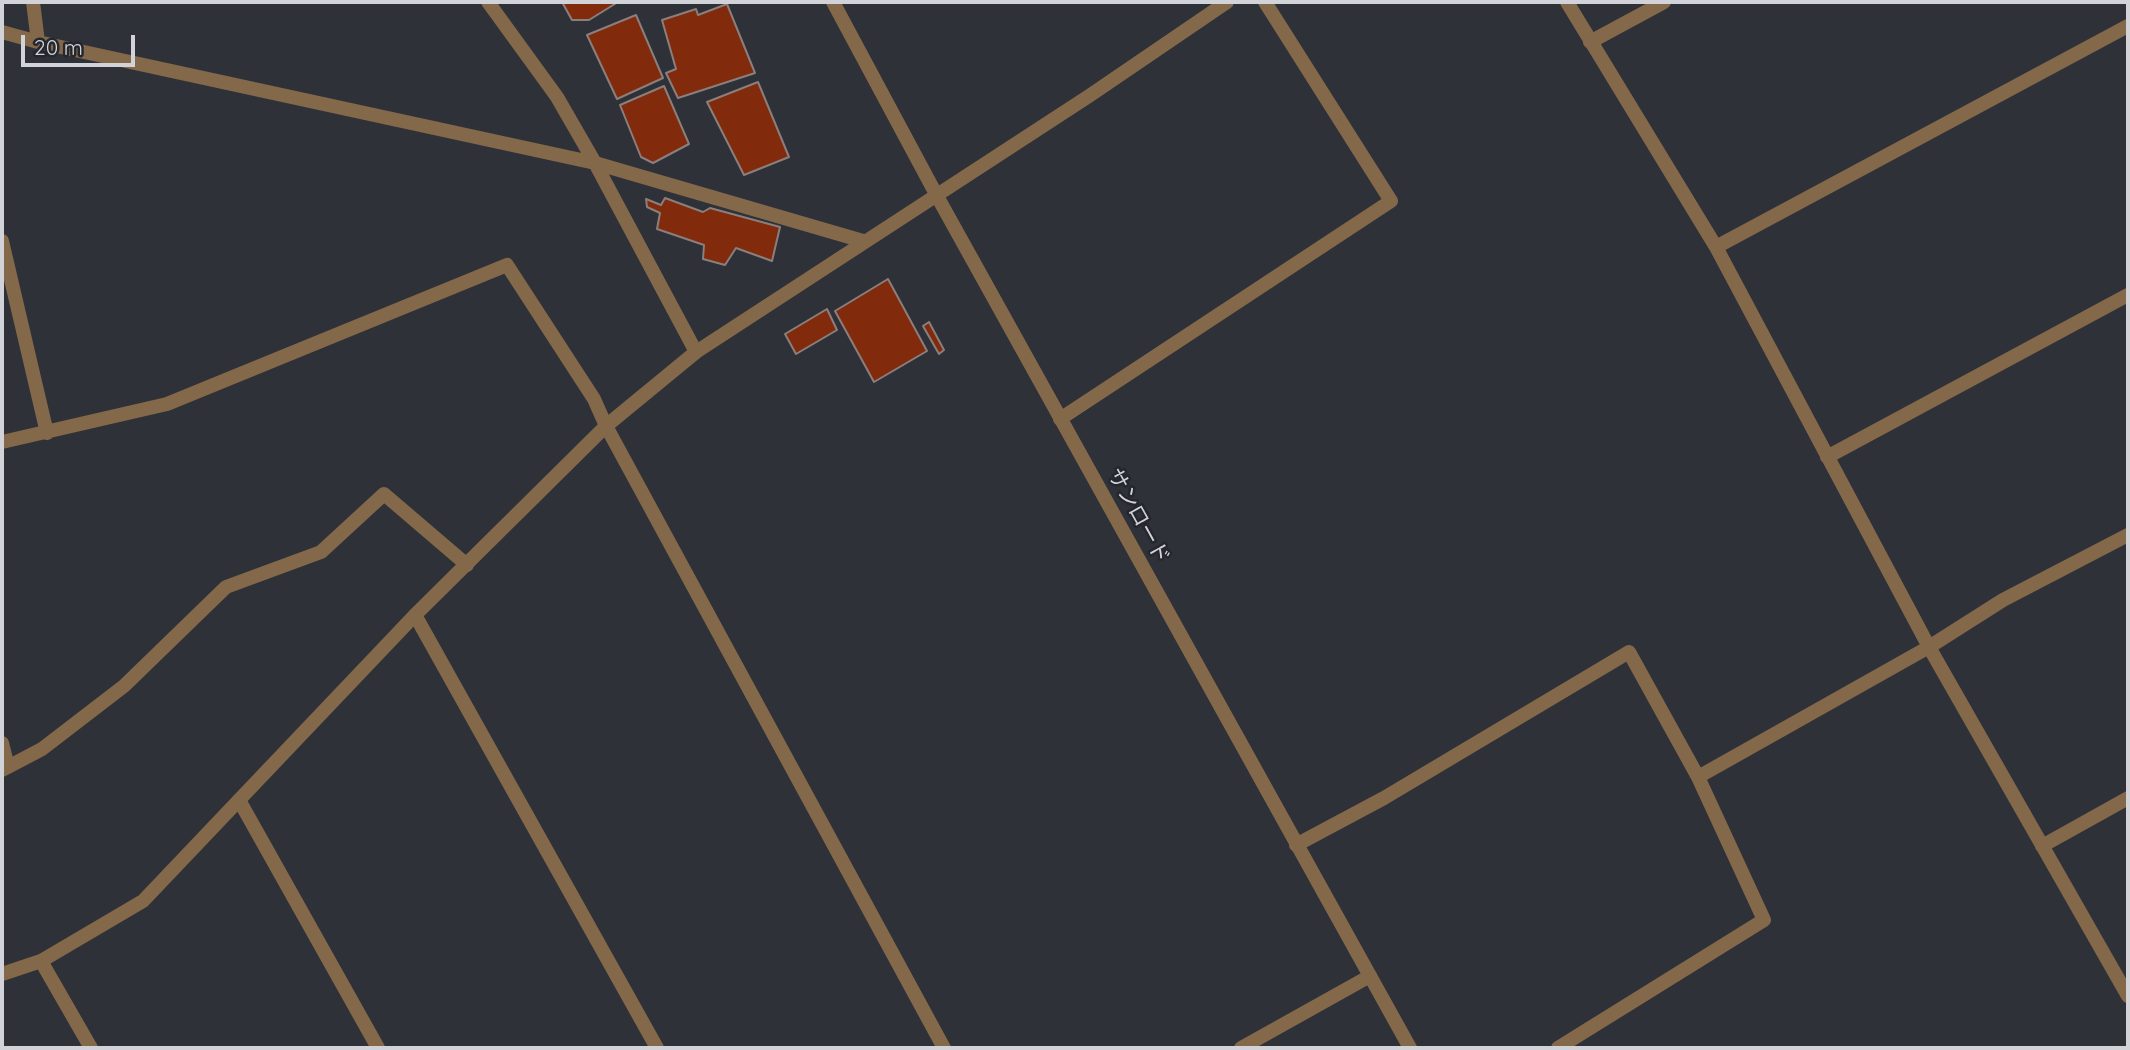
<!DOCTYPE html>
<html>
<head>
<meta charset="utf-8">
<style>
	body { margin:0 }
	#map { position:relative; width:2130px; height:1050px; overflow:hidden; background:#2f3139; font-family:Quicksand,sans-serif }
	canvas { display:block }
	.frame { position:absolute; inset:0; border:4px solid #d2d3d8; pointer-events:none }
	.scale { position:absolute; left:21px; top:35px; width:114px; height:32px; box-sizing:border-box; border:4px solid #d2d3d8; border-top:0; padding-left:9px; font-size:21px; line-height:24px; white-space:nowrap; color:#d2d3d8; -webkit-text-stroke:5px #25272f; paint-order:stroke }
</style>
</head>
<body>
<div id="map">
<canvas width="2130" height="1050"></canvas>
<div class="frame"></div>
<div class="scale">20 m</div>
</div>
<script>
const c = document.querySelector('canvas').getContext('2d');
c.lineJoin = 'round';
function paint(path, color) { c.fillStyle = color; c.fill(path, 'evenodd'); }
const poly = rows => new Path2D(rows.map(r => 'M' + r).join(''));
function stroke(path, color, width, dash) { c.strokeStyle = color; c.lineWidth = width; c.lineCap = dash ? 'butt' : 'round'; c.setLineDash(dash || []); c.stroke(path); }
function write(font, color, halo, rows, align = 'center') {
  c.font = font + ' Quicksand,"Noto Sans JP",sans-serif'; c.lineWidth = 5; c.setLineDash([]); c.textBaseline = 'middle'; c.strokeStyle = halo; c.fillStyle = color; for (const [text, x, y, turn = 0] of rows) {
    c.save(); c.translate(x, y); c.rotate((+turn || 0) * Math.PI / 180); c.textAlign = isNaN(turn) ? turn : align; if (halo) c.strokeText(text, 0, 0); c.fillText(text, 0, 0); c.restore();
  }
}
const building = poly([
	[562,2,618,2,589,20,572,20,562,2],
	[727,4,755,73,678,98,666,73,676,69,662,20,696,9,698,15,727,4],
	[636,15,663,78,617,99,587,35,636,15],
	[758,82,789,157,744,175,707,102,758,82],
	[664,86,689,144,653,163,641,157,620,105,664,86],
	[665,198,703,212,710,208,780,227,772,261,736,248,725,265,703,259,704,245,657,229,660,213,647,207,646,199,661,205,665,198],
	[888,279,927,351,874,382,835,311,888,279],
	[827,309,837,330,796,354,785,334,827,309],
	[929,322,944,350,939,354,923,326,929,322]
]);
paint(building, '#812a0c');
stroke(building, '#8a7f7c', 2);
stroke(poly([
	[33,2,38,42],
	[488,2,557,97,595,163,696,352],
	[1567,2,1716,247,1929,647,2128,996],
	[2,32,38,42,595,163,863,241],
	[1590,42,1664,2],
	[2,241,47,433],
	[1716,247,2128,26],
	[1060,419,1391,201,1265,2],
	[2,442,167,404,507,265,594,399,606,426,944,1048],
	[1827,457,2128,295],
	[415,615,657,1048],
	[2,743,8,767],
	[2,770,42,749,124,686,226,587,321,552,384,494,467,565],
	[1698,777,1929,647,2003,600,2128,535],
	[239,800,378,1048],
	[1296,845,1384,798,1629,652,1698,777,1764,920,1558,1048],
	[2042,846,2128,798],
	[41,961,91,1048],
	[1241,1048,1370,976]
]), '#84684a', 14);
stroke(poly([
	[833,2,937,196,1410,1048],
	[2,974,41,961,143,901,415,615,606,426,696,352,1089,96,1227,2]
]), '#84684a', 14);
write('21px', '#d2d3d8', '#25272f', [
	["サンロード",1138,516,61]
]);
</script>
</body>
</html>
